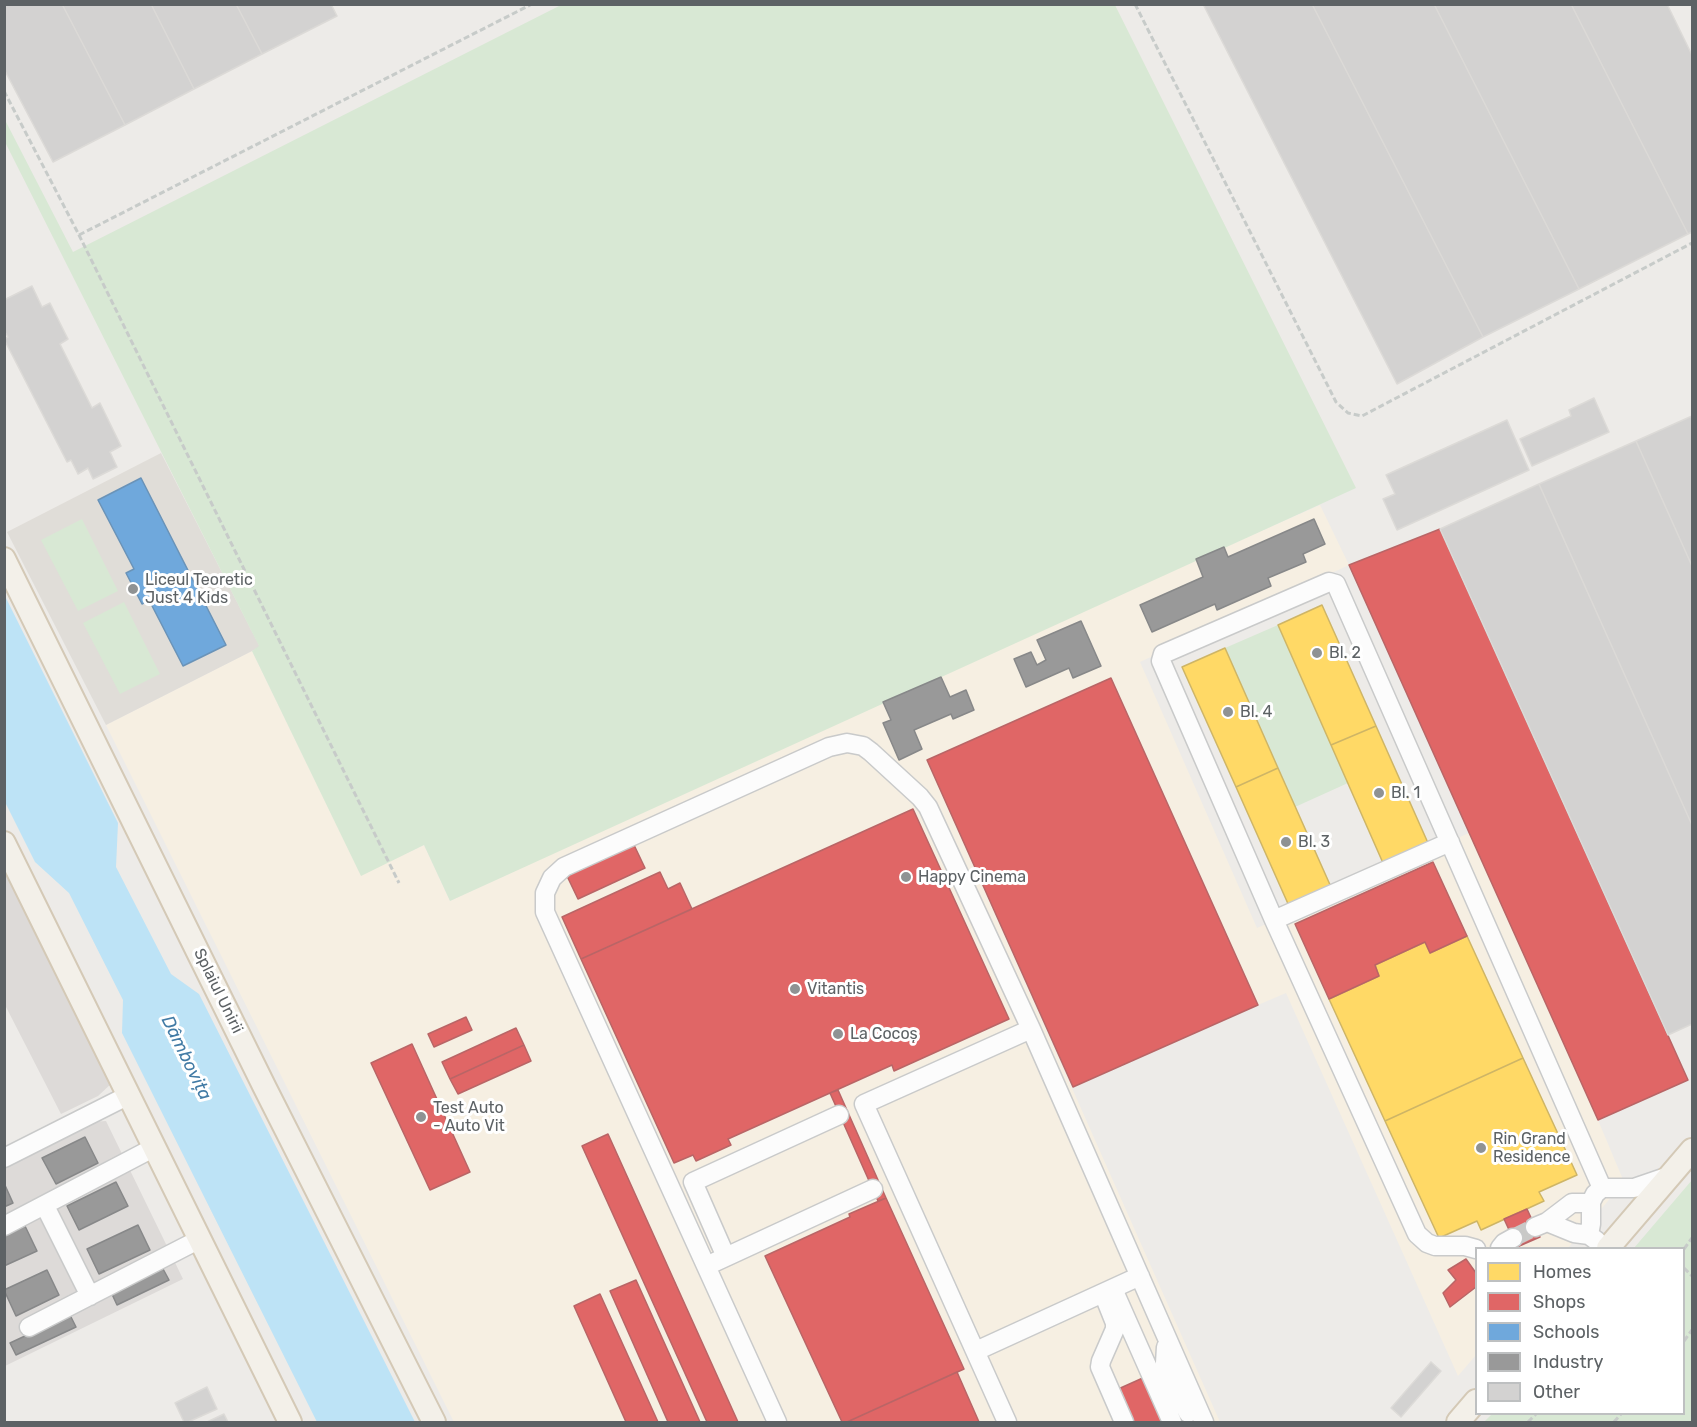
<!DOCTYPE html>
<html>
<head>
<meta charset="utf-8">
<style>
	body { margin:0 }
	#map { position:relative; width:1697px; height:1427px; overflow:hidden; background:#edebe8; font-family:Rubik,sans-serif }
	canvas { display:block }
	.frame { position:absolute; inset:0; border:6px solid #5d6265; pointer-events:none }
	.legend { position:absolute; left:1475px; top:1247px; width:210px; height:168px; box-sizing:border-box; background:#fff; border:2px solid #bec0c1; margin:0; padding:8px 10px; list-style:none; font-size:18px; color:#5d6265 }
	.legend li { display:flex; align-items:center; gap:12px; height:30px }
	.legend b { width:30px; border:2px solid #bec0c1 }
</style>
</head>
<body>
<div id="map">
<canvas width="1697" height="1427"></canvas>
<div class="frame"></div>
<ul class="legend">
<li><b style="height:16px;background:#ffd966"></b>Homes</li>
<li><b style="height:16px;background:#e06666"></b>Shops</li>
<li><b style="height:16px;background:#6fa8dc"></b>Schools</li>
<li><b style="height:16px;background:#999"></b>Industry</li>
<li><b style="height:16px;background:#d3d2d1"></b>Other</li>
</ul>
</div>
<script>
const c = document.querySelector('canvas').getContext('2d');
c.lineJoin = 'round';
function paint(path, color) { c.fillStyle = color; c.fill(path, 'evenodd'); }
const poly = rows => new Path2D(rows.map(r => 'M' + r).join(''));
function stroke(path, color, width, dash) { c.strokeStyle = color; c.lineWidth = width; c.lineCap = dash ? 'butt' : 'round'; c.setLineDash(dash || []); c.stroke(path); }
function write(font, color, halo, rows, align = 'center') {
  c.font = font + ' Rubik,sans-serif'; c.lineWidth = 6; c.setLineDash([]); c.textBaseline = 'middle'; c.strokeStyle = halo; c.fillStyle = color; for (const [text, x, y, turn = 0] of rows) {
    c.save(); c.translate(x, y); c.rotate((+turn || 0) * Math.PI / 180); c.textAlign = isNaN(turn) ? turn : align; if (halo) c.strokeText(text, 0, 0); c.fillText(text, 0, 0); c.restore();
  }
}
paint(poly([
	[1320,505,1349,565,1140,662,1257,928,1469,833,1598,1120,1624,1182,1568,1248,1476,1248,1476,1355,1458,1376,1286,993,1258,1005,1111,678,927,761,1220,1422,454,1422,106,725,252,651,361,875,424,845,450,901,872,703]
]), '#f6efe2');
paint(poly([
	[4,862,112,1083,98,1096,61,1114,5,1005],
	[106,1121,183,1279,5,1366,5,1166,91,1122]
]), '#dddad8');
paint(poly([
	[161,453,260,647,106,725,7,532]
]), '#e0ddd8');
paint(poly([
	[561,5,1115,5,1356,488,450,901,424,845,361,876,252,651,259,646,5,142,4,118,73,252],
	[82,519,118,591,78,611,41,540],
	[124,602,160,674,120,694,83,623],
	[1278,625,1348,783,1295,807,1225,648],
	[1692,1180,1692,1422,1484,1422,1492,1414,1684,1414,1684,1248,1634,1248]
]), '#d8e8d4');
paint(poly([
	[5,596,118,823,116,867,171,974,199,994,415,1422,317,1422,122,1033,123,1000,69,893,35,862,5,802]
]), '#bde3f6');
const homes = poly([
	[1322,605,1376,726,1331,745,1278,625,1322,605],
	[1225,648,1278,768,1236,787,1182,667,1225,648],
	[1376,726,1428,843,1383,863,1331,745,1376,726],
	[1278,768,1331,887,1289,906,1236,787,1278,768],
	[1467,936,1523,1058,1385,1121,1329,999,1379,976,1375,965,1425,942,1430,953,1467,936],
	[1523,1058,1577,1175,1539,1192,1544,1201,1481,1230,1477,1221,1439,1238,1385,1121,1523,1058]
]);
paint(homes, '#ffd966');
stroke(homes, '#ceb566', 1.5);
const shops = poly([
	[1440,529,1688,1080,1598,1120,1349,565,1440,529],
	[1111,678,1258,1005,1073,1087,927,760,1111,678],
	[913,809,1009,1019,894,1071,892,1065,728,1139,731,1145,696,1161,693,1155,674,1163,581,959,913,809],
	[634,845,645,868,578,899,567,876,634,845],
	[1433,862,1467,936,1430,953,1425,942,1375,965,1379,976,1329,999,1295,924,1433,862],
	[660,872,668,889,680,883,692,909,581,959,562,917,660,872],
	[466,1017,472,1030,434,1047,428,1034,466,1017],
	[516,1028,524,1045,450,1079,442,1062,516,1028],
	[412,1044,470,1172,430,1190,371,1063,412,1044],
	[524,1045,531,1061,458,1094,450,1079,524,1045],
	[838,1090,886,1198,878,1201,830,1093,838,1090],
	[608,1134,738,1422,707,1422,582,1146,608,1134],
	[886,1198,964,1369,847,1422,842,1422,765,1256,850,1217,849,1214,886,1198],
	[1527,1209,1540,1237,1517,1247,1504,1219,1527,1209],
	[1466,1259,1476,1273,1476,1287,1450,1307,1443,1293,1456,1280,1448,1270,1466,1259],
	[636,1280,700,1422,668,1422,610,1291,636,1280],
	[600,1294,658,1422,626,1422,574,1306,600,1294],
	[957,1372,979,1422,847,1422,957,1372],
	[1145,1377,1166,1422,1130,1422,1116,1390,1145,1377]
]);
paint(shops, '#e06666');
stroke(shops, '#b96566', 1.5);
const schools = poly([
	[141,478,226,645,183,666,149,600,142,604,126,573,134,569,98,500,141,478]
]);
paint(schools, '#6fa8dc');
stroke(schools, '#6a93b8', 1.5);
const industry = poly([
	[1314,519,1325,544,1303,554,1306,562,1268,578,1271,586,1217,610,1215,604,1152,632,1140,605,1203,577,1196,559,1224,547,1228,557,1314,519],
	[1081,621,1101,666,1073,678,1069,668,1026,687,1014,659,1031,652,1037,665,1046,660,1037,640,1081,621],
	[941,677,950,697,966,690,974,710,953,719,951,714,914,730,922,749,899,760,883,723,891,720,883,702,941,677],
	[85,1137,98,1163,56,1184,42,1158,85,1137],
	[116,1182,128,1206,79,1230,67,1206,116,1182],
	[4,1183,13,1203,4,1207,4,1183],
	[138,1225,150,1250,99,1274,87,1249,138,1225],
	[25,1226,37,1251,4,1266,4,1236,25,1226],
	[162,1267,169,1280,117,1305,111,1292,162,1267],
	[47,1270,59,1295,16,1316,4,1290,47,1270],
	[70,1315,76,1327,16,1355,10,1343,70,1315]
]);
paint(industry, '#999');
stroke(industry, '#878889', 1.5);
const building = poly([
	[4,4,62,4,125,125,53,162,4,69,4,4],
	[62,4,151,4,194,89,125,125,62,4],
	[151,4,236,4,262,54,194,89,151,4],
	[236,4,331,4,337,16,262,54,236,4],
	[1203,4,1312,4,1483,337,1397,384,1203,4],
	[1312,4,1434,4,1579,289,1483,337,1312,4],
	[1434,4,1571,4,1688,234,1579,289,1434,4],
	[1571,4,1667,4,1692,55,1692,232,1688,234,1571,4],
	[32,286,42,307,50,303,68,339,60,344,92,408,100,403,121,446,110,452,117,467,93,479,88,468,78,474,71,460,67,462,4,339,8,337,4,330,4,300,32,286],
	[1594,398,1609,432,1532,466,1520,439,1571,416,1569,410,1594,398],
	[1692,416,1692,566,1636,441,1692,416],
	[1507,420,1529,470,1397,530,1383,499,1395,494,1386,475,1507,420],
	[1636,441,1692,566,1692,825,1539,484,1636,441],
	[1539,484,1692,825,1692,1024,1668,1035,1440,529,1539,484],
	[1431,1362,1441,1371,1401,1417,1391,1408,1431,1362],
	[207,1387,217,1409,188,1422,184,1422,175,1403,207,1387],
	[224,1414,228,1422,207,1422,224,1414]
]);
paint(building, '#d3d2d1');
stroke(building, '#dcdad7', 1.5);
stroke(poly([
	[1513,1238,1535,1227]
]), '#c9c9c7', 18, [18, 9]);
const minor = poly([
	[1274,920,1450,842],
	[4,1158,129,1095],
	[1602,1188,1634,1188,1669,1176],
	[45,1206,90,1296],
	[1547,1222,1572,1203,1584,1203,1590,1206],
	[4,1226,155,1147],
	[1535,1227,1547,1222,1574,1233,1589,1235,1597,1241],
	[1500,1248,1504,1243,1513,1238],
	[1476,1249,1465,1246,1435,1246,1427,1243,1417,1234,1274,920,1161,661,1163,654,1329,582,1336,584,1602,1188,1595,1194,1591,1202,1591,1224,1589,1235],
	[726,1257,693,1182,839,1115],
	[715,1262,873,1189],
	[1113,1289,1172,1422],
	[1107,1303,1115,1323,1115,1329,1101,1361,1100,1367,1124,1422],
	[29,1327,200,1239],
	[1166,1347,1165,1363,1167,1372,1188,1413],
	[976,1351,1140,1276],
	[777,1422,545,912,545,893,552,878,564,867,829,747,847,743,863,746,871,752,920,797,928,807,1031,1029,1204,1422],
	[1007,1422,864,1104,1031,1029]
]);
const major = poly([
	[4,559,265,1088,434,1422],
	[4,843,290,1422],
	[1608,1248,1692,1150],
	[1458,1422,1476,1401]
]);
stroke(minor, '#c9caca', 21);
stroke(major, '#d4c9b6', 26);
stroke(poly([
	[1135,4,1336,402,1348,413,1362,416,1692,243],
	[4,91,79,235,399,883],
	[79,235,532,4],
	[1684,1249,1692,1238],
	[1684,1268,1692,1276],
	[1684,1341,1692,1330],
	[1528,1422,1536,1414],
	[1614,1422,1621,1414]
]), '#c7cbc9', 3, [6, 3]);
stroke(minor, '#fcfcfc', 18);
stroke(major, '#f3f0e9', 22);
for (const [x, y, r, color] of [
	[133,589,6,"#8f9293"],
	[1317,653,6,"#8f9293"],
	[1228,712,6,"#8f9293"],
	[1379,793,6,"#8f9293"],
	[1286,842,6,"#8f9293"],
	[906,877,6,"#8f9293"],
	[795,989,6,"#8f9293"],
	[838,1034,6,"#8f9293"],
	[421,1117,6,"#8f9293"],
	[1481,1148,6,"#8f9293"]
]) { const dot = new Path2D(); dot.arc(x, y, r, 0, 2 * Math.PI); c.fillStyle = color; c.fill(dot); stroke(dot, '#fff', 2); }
write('16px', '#5d6265', '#fff', [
	["Liceul Teoretic",145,580],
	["Just 4 Kids",145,598],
	["Bl. 2",1329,653],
	["Bl. 4",1240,712],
	["Bl. 1",1391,793],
	["Bl. 3",1298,842],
	["Happy Cinema",918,877],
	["Vitantis",807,989],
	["La Cocoș",850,1034],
	["Test Auto",433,1108],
	["- Auto Vit",433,1126],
	["Rin Grand",1493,1139],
	["Residence",1493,1157]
], 'left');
write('16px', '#5d6265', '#fff', [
	["Splaiul Unirii",218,991,64]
]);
write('italic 18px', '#427ba5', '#fff', [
	["Dâmbovița",186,1058,64]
]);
</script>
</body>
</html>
